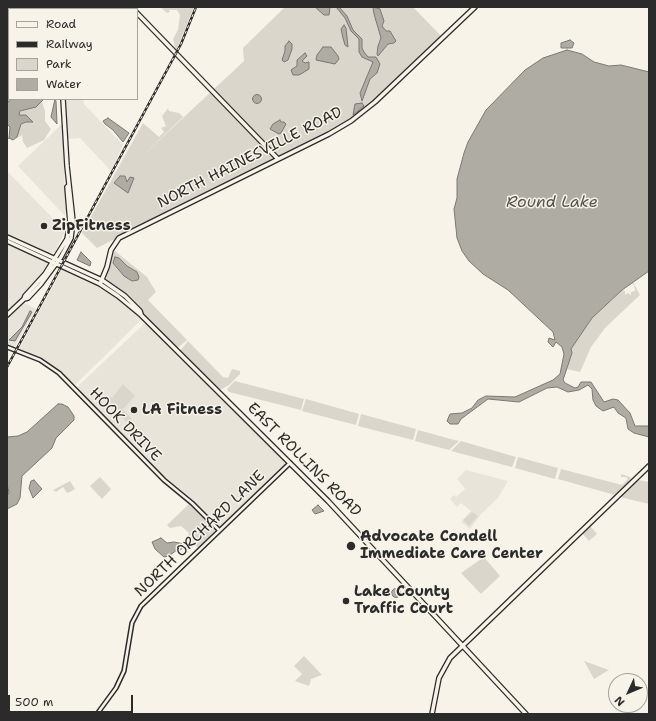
<!DOCTYPE html>
<html>
<head>
<meta charset="utf-8">
<style>
	body { margin:0 }
	#map { position:relative; width:656px; height:721px; overflow:hidden; background:#f7f3e8; font-family:"Shantell Sans",sans-serif }
	canvas { display:block }
	.frame { position:absolute; inset:0; border:8px solid #2b2b2b; pointer-events:none }
	.legend { position:absolute; left:8px; top:8px; width:130px; height:92px; box-sizing:border-box; background:#f7f3e8; border:1px solid #a5a39c; margin:0; padding:5px 7px; list-style:none; font-size:12px; color:#2b2b2b }
	.legend li { display:flex; align-items:center; gap:8px; height:20px }
	.legend b { width:20px; border:1px solid #a5a39c }
	.north { position:absolute; left:608px; top:673px; width:40px; height:40px; box-sizing:border-box; background:#f7f3e8; border:1px solid #a5a39c; border-radius:50%; rotate:226deg; font-size:11px; font-weight:700; line-height:16px; text-align:center; color:#2b2b2b }
	.north::after { content:''; display:block; margin:auto; width:14px; height:18px; background:#2b2b2b; clip-path:polygon(50% 0,100% 100%,50% 72%,0 100%) }
	.scale { position:absolute; left:8px; top:695px; width:125px; height:18px; box-sizing:border-box; border:2px solid #2b2b2b; border-top:0; padding-left:5px; font-size:12px; line-height:14px; white-space:nowrap; color:#2b2b2b; -webkit-text-stroke:3px #f7f3e8; paint-order:stroke }
</style>
</head>
<body>
<div id="map">
<canvas width="656" height="721"></canvas>
<div class="frame"></div>
<ul class="legend">
<li><b style="height:5px;background:#f7f3e8"></b>Road</li>
<li><b style="height:5px;background:#2b2b2b"></b>Railway</li>
<li><b style="height:11px;background:#dad6cc"></b>Park</li>
<li><b style="height:11px;background:#afaca4"></b>Water</li>
</ul>
<div class="north">N</div>
<div class="scale">500 m</div>
</div>
<script>
const c = document.querySelector('canvas').getContext('2d');
c.lineJoin = 'round';
function paint(path, color) { c.fillStyle = color; c.fill(path, 'evenodd'); }
const poly = rows => new Path2D(rows.map(r => 'M' + r).join(''));
function stroke(path, color, width, dash) { c.strokeStyle = color; c.lineWidth = width; c.lineCap = dash ? 'butt' : 'round'; c.setLineDash(dash || []); c.stroke(path); }
function write(font, color, halo, rows, align = 'center') {
  c.font = font + ' "Shantell Sans",sans-serif'; c.lineWidth = 3; c.setLineDash([]); c.textBaseline = 'middle'; c.strokeStyle = halo; c.fillStyle = color; for (const [text, x, y, turn = 0] of rows) {
    c.save(); c.translate(x, y); c.rotate((+turn || 0) * Math.PI / 180); c.textAlign = isNaN(turn) ? turn : align; if (halo) c.strokeText(text, 0, 0); c.fillText(text, 0, 0); c.restore();
  }
}
paint(poly([
	[7,7,25,7,25,9,9,9,9,84,7,86],
	[62,7,129,7,131,9,62,9],
	[65,99,83,99,84,104,123,145,111,171,80,138,67,139],
	[62,124,66,211,65,216,18,166],
	[7,171,65,231,55,252,48,253,7,235],
	[7,243,47,262,49,265,34,285,7,312],
	[63,267,102,285,128,305,141,320,75,385,49,363,19,349],
	[25,303,36,309,14,348,7,345,7,319],
	[144,324,147,324,179,358,251,426,285,461,284,466,221,527,172,486,78,389,78,386],
	[466,470,508,481,498,498,481,514,470,529,461,522,471,511,461,503,457,507,450,499,454,495,456,497,465,489,457,479]
]), '#e8e4da');
paint(poly([
	[26,7,57,7,57,9,26,9],
	[160,7,194,7,176,51,173,39,178,30,180,15,177,10,169,10,170,12,167,13],
	[285,7,413,7,441,36,377,99,339,127,97,248,82,233,143,123,159,137,164,132,161,128,166,126,162,116,166,111,168,108,169,111,179,113,183,117,138,160,244,61,243,48],
	[42,102,45,111,45,121,51,129,44,140,27,148,23,142,22,135,17,138,20,125,25,122,33,122,26,115,19,114,23,109,34,108],
	[115,251,147,277,156,292,148,300,187,340,179,347,176,347,124,294,107,280,106,277,111,254],
	[633,282,640,295,605,328,591,347,580,372,567,369,572,354,571,349,592,318,622,290,625,291,625,295,628,293,631,295,631,292,635,291,634,285,631,283],
	[188,341,223,377,228,378,232,369,240,371,240,374,229,385,220,390,180,351],
	[235,381,304,399,301,410,229,392,227,389],
	[123,384,135,396,123,409,132,419,127,422,105,401,110,396,112,398],
	[306,399,359,414,356,425,302,411],
	[361,414,416,429,413,440,358,426],
	[418,430,447,438,459,441,449,450,415,441],
	[461,441,516,457,512,467,451,451],
	[518,457,558,468,555,479,515,468],
	[561,469,622,485,628,479,626,477,621,477,621,474,630,477,631,479,615,495,558,479],
	[100,477,111,489,102,499,90,486],
	[638,480,649,482,649,504,620,497],
	[70,481,75,489,70,492,67,493,63,487,56,492,53,490],
	[189,504,215,530,198,548,187,538,189,533,181,526,170,528,167,525],
	[472,512,478,516,469,526,463,520],
	[591,524,591,527,597,534,589,541,582,533],
	[484,557,500,576,481,594,461,573],
	[304,656,322,675,311,679,309,686,295,681,302,674,294,666],
	[584,661,609,670,594,679]
]), '#dad6cc');
const water = poly([
	[315,7,330,7,329,15,324,15,315,7],
	[336,7,339,7,347,16,353,30,362,39,362,48,364,52,368,57,376,57,380,64,377,73,370,79,362,101,360,93,373,62,362,57,359,52,359,39,351,31,345,18,336,7],
	[373,7,380,9,384,21,382,26,386,31,390,31,396,41,394,43,388,44,378,56,377,54,378,46,381,38,374,14,373,7],
	[344,25,346,28,348,47,345,45,343,38,341,29,344,25],
	[570,40,574,43,572,48,561,48,561,43,570,40],
	[289,41,292,44,292,49,288,60,284,62,282,60,285,51,285,46,289,41],
	[323,47,331,47,338,56,339,59,335,64,316,60,317,55,323,47],
	[567,50,582,54,594,62,609,66,621,65,649,72,649,271,622,290,592,318,571,349,572,353,563,380,565,383,575,388,578,387,581,382,591,382,604,402,613,399,618,400,630,413,635,426,649,426,649,437,634,433,628,429,626,418,618,413,614,407,603,411,596,406,593,400,592,389,588,385,579,390,568,392,557,387,547,388,519,402,488,399,461,419,458,424,450,424,447,421,450,414,462,413,472,408,478,400,486,396,515,397,553,380,560,374,564,354,562,347,556,342,553,347,548,342,549,338,555,340,553,332,508,290,483,274,469,261,462,251,457,238,454,209,457,198,457,179,464,153,468,142,486,110,525,70,543,58,567,50],
	[305,53,307,56,302,61,305,63,309,62,309,69,299,75,293,75,291,70,297,66,297,60,305,53],
	'252.5 99a4.5 4.5 0 1 1 9 0a4.5 4.5 0 1 1-9 0Z',
	[10,99,44,99,36,107,20,111,19,115,26,115,33,122,26,122,21,124,17,137,13,140,9,138,10,127,7,124,7,104,10,99],
	[55,99,56,101,57,124,51,117,55,99],
	[362,103,364,106,353,115,355,104,362,103],
	[108,118,129,133,123,142,113,130,105,124,103,121,108,118],
	[280,120,281,122,284,122,286,124,281,133,279,134,270,129,273,124,280,120],
	[120,176,125,176,127,182,130,177,134,178,128,193,114,183,120,176],
	[81,252,91,262,90,266,77,260,81,252],
	[115,257,119,258,127,266,137,272,139,277,138,280,132,281,124,276,113,263,115,257],
	[30,311,32,312,15,341,9,340,22,327,30,311],
	[58,404,62,404,68,407,74,416,74,420,56,438,52,448,22,476,20,498,17,504,7,509,7,496,9,493,7,484,7,437,18,436,27,432,58,404],
	[34,480,42,489,33,498,29,488,31,481,34,480],
	[318,505,324,511,315,514,312,510,318,505],
	[161,538,167,543,174,542,184,544,185,547,180,550,178,549,169,556,164,557,155,549,152,542,161,538],
	'391.5 593a4.5 4.5 0 1 1 9 0a4.5 4.5 0 1 1-9 0Z'
]);
paint(water, '#afaca4');
stroke(water, '#7a7874', 1);
stroke(poly([
	[7,139,9,138]
]), '#7a7874', 1);
const minor = poly([
	[7,347,40,360,59,373,164,480,192,503,219,530],
	[97,714,116,688,124,671,132,623,141,606,290,463]
]);
const major = poly([
	[59,7,59,9],
	[132,7,133,9],
	[137,13,278,159],
	[7,237,102,280,125,296,140,311,141,314],
	[7,241,100,284,118,296,141,315,328,501,526,714],
	[100,284,107,267,111,250,119,238,329,134,351,121,375,102,475,7],
	[24,299,25,296,45,274,67,239,70,223,67,187,69,185],
	[7,315,24,299,28,298,41,284,61,257,71,238,73,221,67,166,63,99],
	[432,714,439,678,450,658,649,466]
]);
stroke(minor, '#2b2b2b', 5.5);
stroke(major, '#2b2b2b', 6);
stroke(minor, '#f7f3e8', 2.5);
stroke(major, '#f7f3e8', 3.5);
const rail = poly([
	[7,367,181,44,196,7]
]);
stroke(rail, '#2b2b2b', 2.5);
stroke(rail, '#f7f3e8', 1, [3]);
for (const [x, y, r, color] of [
	[44,226,4,"#2b2b2b"],
	[134,410,4,"#2b2b2b"],
	[351,546,5,"#2b2b2b"],
	[346,601,4,"#2b2b2b"]
]) { const dot = new Path2D(); dot.arc(x, y, r, 0, 2 * Math.PI); c.fillStyle = color; c.fill(dot); stroke(dot, '#f7f3e8', 1.5); }
write('15px', '#2b2b2b', '#f7f3e8', [
	["NORTH HAINESVILLE ROAD",250,158,-27],
	["HOOK DRIVE",125,425,46],
	["EAST ROLLINS ROAD",304,460,45],
	["NORTH ORCHARD LANE",200,534,-44]
]);
write('bold 15px', '#2b2b2b', '#f7f3e8', [
	["ZipFitness",52,226],
	["LA Fitness",142,410],
	["Advocate Condell",360,537],
	["Immediate Care Center",360,554],
	["Lake County",354,592],
	["Traffic Court",354,609]
], 'left');
write('italic 16px', '#53524f', '#f7f3e8', [
	["Round Lake",552,203]
]);
</script>
</body>
</html>
